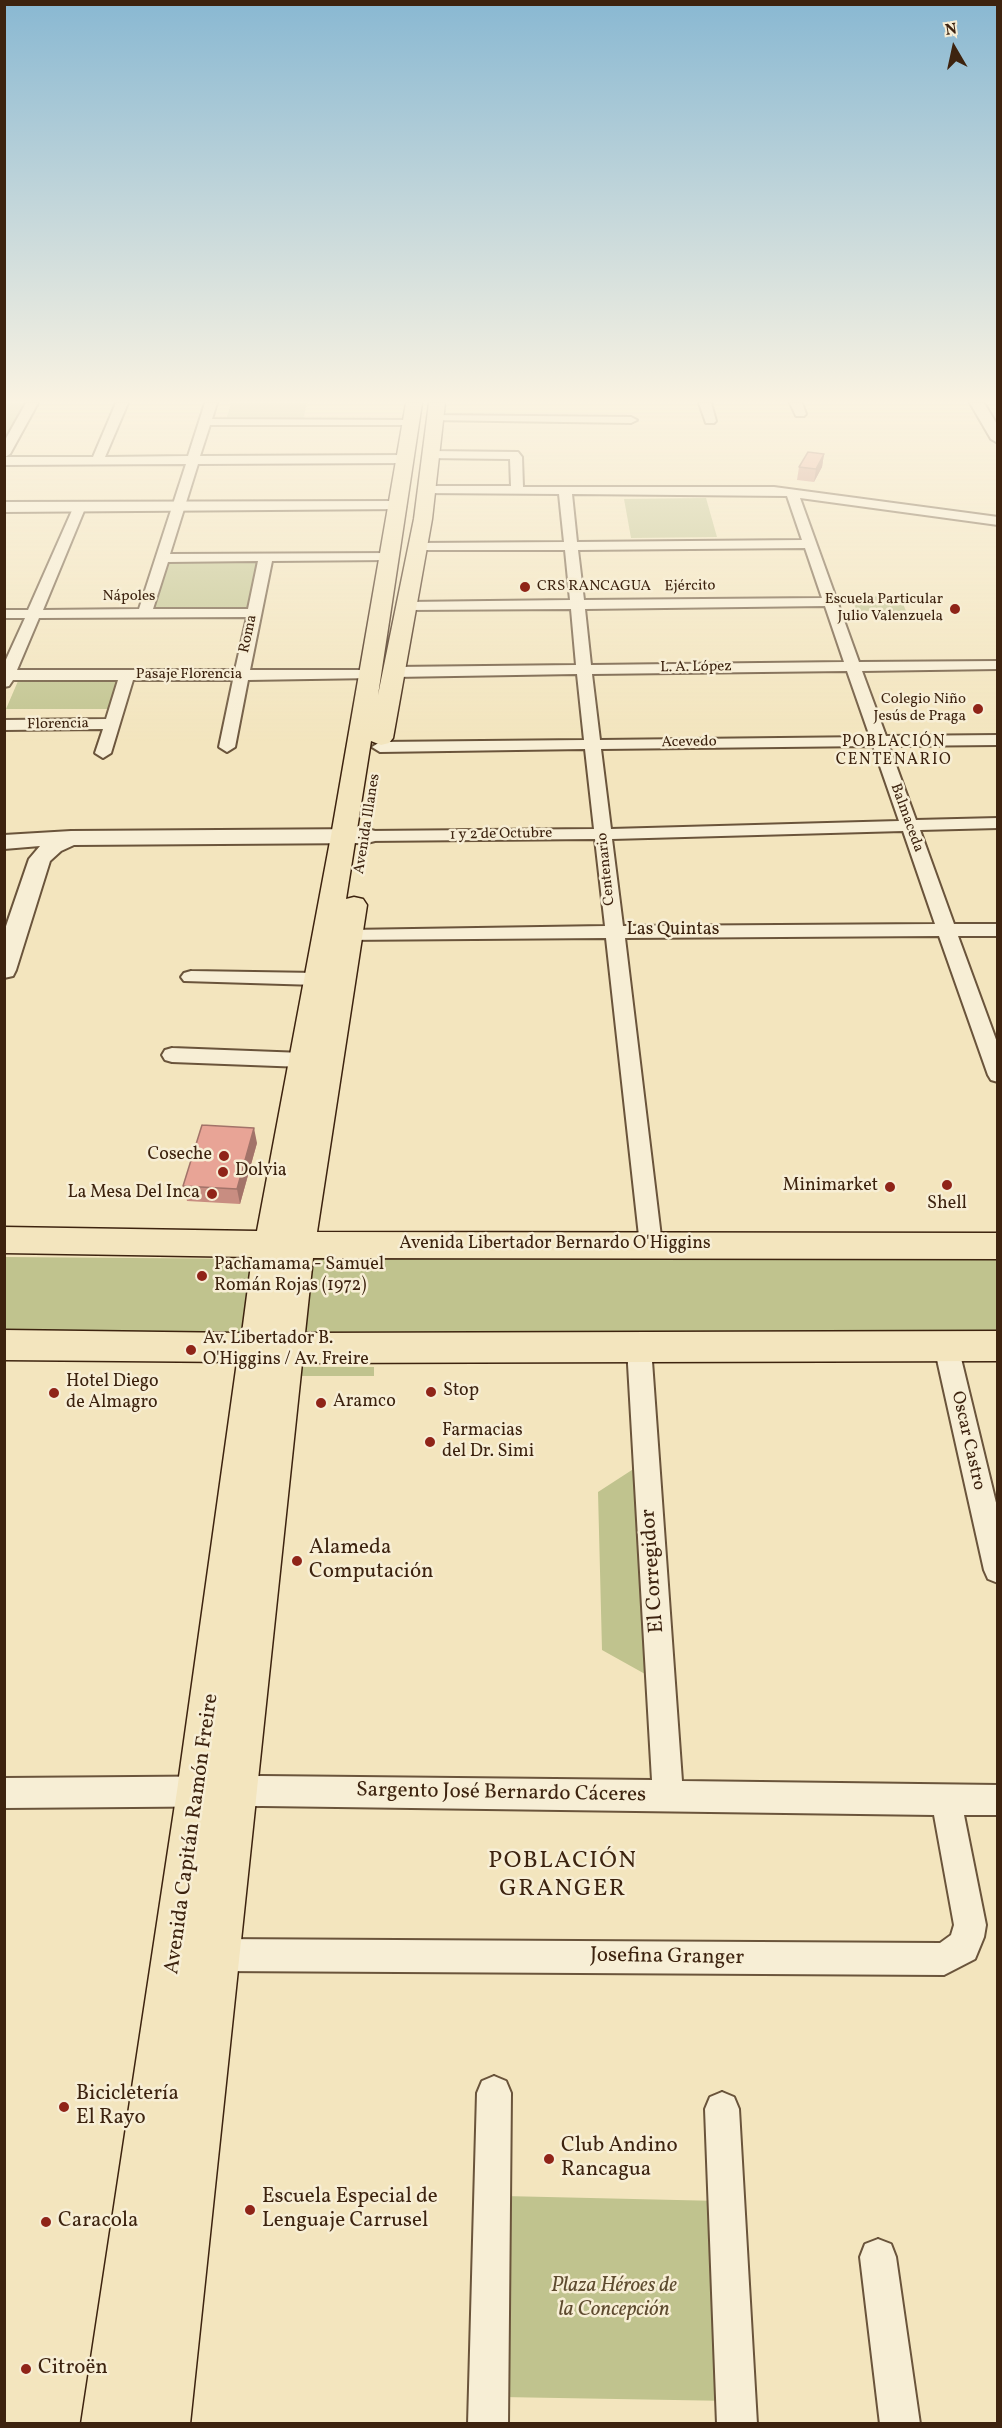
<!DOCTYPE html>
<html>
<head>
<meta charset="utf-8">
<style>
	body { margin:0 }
	#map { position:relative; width:1002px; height:2428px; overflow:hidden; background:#f3e5be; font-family:Vollkorn,serif }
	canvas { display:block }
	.frame { position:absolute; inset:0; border:6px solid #3d230f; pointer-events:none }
	.north { position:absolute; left:924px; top:18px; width:60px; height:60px; -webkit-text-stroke:4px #f7eed5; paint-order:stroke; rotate:351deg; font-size:16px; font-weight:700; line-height:24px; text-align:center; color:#3d230f }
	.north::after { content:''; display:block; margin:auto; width:21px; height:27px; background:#3d230f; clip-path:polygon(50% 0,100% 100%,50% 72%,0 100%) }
</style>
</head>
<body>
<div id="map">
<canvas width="1002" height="2428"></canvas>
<div class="frame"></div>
<div class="north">N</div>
</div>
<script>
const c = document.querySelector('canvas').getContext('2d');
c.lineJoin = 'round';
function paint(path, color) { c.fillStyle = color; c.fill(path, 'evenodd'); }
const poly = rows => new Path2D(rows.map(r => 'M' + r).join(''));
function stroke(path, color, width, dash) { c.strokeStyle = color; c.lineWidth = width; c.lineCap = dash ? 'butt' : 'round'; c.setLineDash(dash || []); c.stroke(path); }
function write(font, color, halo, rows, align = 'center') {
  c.font = font + ' Vollkorn,serif'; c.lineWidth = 5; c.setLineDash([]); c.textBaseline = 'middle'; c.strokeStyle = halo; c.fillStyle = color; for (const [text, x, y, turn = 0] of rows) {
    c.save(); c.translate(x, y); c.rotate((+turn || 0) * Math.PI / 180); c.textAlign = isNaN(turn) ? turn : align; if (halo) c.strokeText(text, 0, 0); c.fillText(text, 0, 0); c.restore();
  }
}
paint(poly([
	[5,403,28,403,5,446],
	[231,403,307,403,303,420,226,420],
	[706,498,717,537,631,538,624,499],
	[169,560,260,560,248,608,153,609],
	[900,596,906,611,857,611,851,597],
	[120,680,110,709,6,709,18,681],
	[307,1250,997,1253,997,1331,299,1332],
	[5,1257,260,1259,250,1339,5,1337],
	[295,1367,374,1367,374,1376,298,1376],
	[635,1468,645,1674,602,1650,598,1492],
	[504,2196,720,2201,732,2401,501,2397]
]), '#c0c38e');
const minor = poly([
	[26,403,38,403,10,454,5,457,93,457,116,403,128,403,105,457,188,456,205,403,217,403,212,419,415,420,415,424,411,425,210,425,200,456,406,455,412,459,406,463,198,464,170,554,394,553,396,556,394,559,389,560,272,561,250,670,369,670,377,675,374,678,248,680,235,747,227,752,219,747,233,680,133,680,111,753,103,758,95,753,103,729,4,730,4,720,106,719,118,680,13,680,9,686,4,687,4,664,25,618,4,618,4,610,28,610,74,506,80,502,86,506,43,610,139,609,186,464,4,465,4,442,26,403],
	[258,561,248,609,153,609,168,562,258,561],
	[247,617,235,670,17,670,39,618,247,617],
	[699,403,711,403,716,421,714,423,706,423,699,403],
	[790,403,802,403,806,414,804,416,796,416,790,403],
	[435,415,631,417,637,420,631,423,431,420,431,416,435,415],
	[431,451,518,452,522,457,523,487,774,487,998,517,998,525,800,498,859,662,998,661,998,669,862,671,886,736,998,735,998,745,889,746,916,820,998,818,998,828,920,830,954,924,998,924,998,936,958,936,998,1045,998,1082,991,1080,988,1075,939,936,625,938,662,1245,659,1251,651,1254,643,1251,640,1245,606,938,342,940,340,936,342,932,349,930,605,926,595,839,367,841,361,840,358,836,361,832,367,831,594,829,585,749,380,752,372,747,380,742,584,740,577,674,394,677,386,672,394,667,576,665,571,609,407,610,400,606,407,602,570,600,565,550,413,550,411,547,413,544,418,543,564,542,559,494,423,493,421,490,427,486,511,486,510,459,427,458,427,452,431,451],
	[572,494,787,496,802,540,577,542,572,494],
	[805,548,822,598,584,600,578,550,805,548],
	[825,606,844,662,591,665,585,609,825,606],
	[847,671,870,737,600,740,592,674,847,671],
	[873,746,899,821,611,829,601,749,873,746],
	[903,831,935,924,623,926,612,839,903,831],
	[191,971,317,973,324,975,327,979,324,983,317,985,184,981,181,977,184,973,191,971],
	[172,1048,303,1053,310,1055,313,1060,310,1065,303,1067,172,1062,165,1060,162,1055,165,1050,172,1048],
	[946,1336,955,1339,958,1346,998,1511,998,1583,988,1579,984,1570,934,1346,937,1339,946,1336],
	[639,1337,648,1340,651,1347,682,1781,998,1785,998,1815,964,1815,986,1925,984,1937,975,1959,944,1975,216,1971,204,1967,200,1955,204,1943,216,1939,940,1943,951,1935,954,1925,934,1815,262,1806,4,1808,4,1778,262,1776,652,1780,627,1347,630,1340,639,1337],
	[494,2076,506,2081,511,2093,508,2424,468,2424,477,2093,482,2081,494,2076],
	[722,2092,734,2097,739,2109,757,2424,717,2424,705,2109,710,2097,722,2092],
	[878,2239,891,2244,896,2257,920,2424,880,2424,860,2257,865,2244,878,2239]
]);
const tertiary = poly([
	[970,403,984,403,998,426,998,443,991,439,970,403],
	[398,501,406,506,404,509,4,512,4,502,398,501],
	[367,829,375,831,378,836,375,841,367,843,74,845,61,851,50,861,16,970,13,976,4,978,4,932,29,859,40,846,4,849,4,835,71,831,367,829]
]);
const primary = poly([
	[406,403,422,403,378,695,414,519,429,403,445,403,432,519,393,738,389,743,381,745,371,741,346,899,354,897,363,899,367,905,317,1232,998,1233,998,1259,313,1258,305,1333,998,1331,998,1361,302,1363,190,2424,81,2424,177,1791,237,1362,4,1360,4,1330,242,1333,252,1257,4,1253,4,1227,257,1231,331,836,406,403]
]);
stroke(minor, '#6a543b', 4);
stroke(tertiary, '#6a543b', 4);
stroke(primary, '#3d230f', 3);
paint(minor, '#f7eed5');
paint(tertiary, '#f7eed5');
paint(primary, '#f3e5be');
paint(poly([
	[824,454,822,467,814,482,797,480,799,467],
	[257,1143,240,1204,187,1201,183,1186]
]), '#c88d81');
paint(poly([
	[824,454,822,467,814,482,816,469],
	[254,1128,257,1143,240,1204,237,1189]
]), '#a27369');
const building = poly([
	[808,452,824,454,816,469,799,467,808,452],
	[202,1125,254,1128,237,1189,183,1186,202,1125]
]);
paint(building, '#e8a496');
stroke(building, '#a27369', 1.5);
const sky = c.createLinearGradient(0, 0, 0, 743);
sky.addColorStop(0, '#89b8d2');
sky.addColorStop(0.54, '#faf3e2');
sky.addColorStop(1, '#faf3e200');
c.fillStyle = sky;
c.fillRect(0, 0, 1002, 743);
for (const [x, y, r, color] of [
	[525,587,6,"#8f2418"],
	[955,609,6,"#8f2418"],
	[978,709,6,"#8f2418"],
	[224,1156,6,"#8f2418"],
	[223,1172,6,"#8f2418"],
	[947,1185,6,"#8f2418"],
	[890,1187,6,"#8f2418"],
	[212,1194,6,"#8f2418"],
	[202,1276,6,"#8f2418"],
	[191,1350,6,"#8f2418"],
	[431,1392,6,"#8f2418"],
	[54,1393,6,"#8f2418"],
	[321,1403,6,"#8f2418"],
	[430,1442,6,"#8f2418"],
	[297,1561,6,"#8f2418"],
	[64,2107,6,"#8f2418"],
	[549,2159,6,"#8f2418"],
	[250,2210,6,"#8f2418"],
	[46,2222,6,"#8f2418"],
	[26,2369,6,"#8f2418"]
]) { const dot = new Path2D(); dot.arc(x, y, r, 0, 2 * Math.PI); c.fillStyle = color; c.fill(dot); stroke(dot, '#f7eed5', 2); }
write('15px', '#3d230f', '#f7eed5', [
	["CRS RANCAGUA",537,587,"left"],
	["Escuela Particular",943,600],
	["Julio Valenzuela",943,617],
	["Colegio Niño",966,700],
	["Jesús de Praga",966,717]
], 'right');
write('15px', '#3d230f', '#f7eed5', [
	["Ejército",690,587,-1],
	["Nápoles",129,597],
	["Roma",249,634,-78],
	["L. A. López",696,668,-1],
	["Pasaje Florencia",189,675],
	["Florencia",58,725,-1],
	["Acevedo",689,743,-1],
	["Balmaceda",906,818,70],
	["Avenida Illanes",368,824,-81],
	["1 y 2 de Octubre",501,835,-1],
	["Centenario",607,869,-96]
]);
c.letterSpacing = '1.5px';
write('16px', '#3d230f', '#f7eed5', [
	["POBLACIÓN",894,743],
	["CENTENARIO",894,761]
]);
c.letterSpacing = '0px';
write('18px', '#3d230f', '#f7eed5', [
	["Las Quintas",673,931],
	["Avenida Libertador Bernardo O'Higgins",555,1245],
	["Oscar Castro",967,1441,77]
]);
write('18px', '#3d230f', '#f7eed5', [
	["Coseche",212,1156,"right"],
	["Dolvia",235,1172],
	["Minimarket",878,1187,"right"],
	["La Mesa Del Inca",200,1194,"right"],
	["Shell",947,1205,"center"],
	["Pachamama - Samuel",214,1266],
	["Román Rojas (1972)",214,1287],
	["Av. Libertador B.",203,1340],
	["O'Higgins / Av. Freire",203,1361],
	["Hotel Diego",66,1383],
	["de Almagro",66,1404],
	["Stop",443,1392],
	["Aramco",333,1403],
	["Farmacias",442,1432],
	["del Dr. Simi",442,1453]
], 'left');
write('21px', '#3d230f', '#f7eed5', [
	["Alameda",309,1549],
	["Computación",309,1573],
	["Bicicletería",76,2095],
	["El Rayo",76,2119],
	["Club Andino",561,2147],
	["Rancagua",561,2171],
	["Escuela Especial de",262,2198],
	["Lenguaje Carrusel",262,2222],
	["Caracola",58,2222],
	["Citroën",38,2369]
], 'left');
write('21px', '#3d230f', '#f7eed5', [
	["El Corregidor",654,1571,-94],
	["Sargento José Bernardo Cáceres",501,1794,1],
	["Avenida Capitán Ramón Freire",193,1834,-82],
	["Josefina Granger",667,1958,1]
]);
write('italic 21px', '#5e4b2f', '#f7eed5', [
	["Plaza Héroes de",614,2287],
	["la Concepción",614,2311]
]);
c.letterSpacing = '1.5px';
write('24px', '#3d230f', '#f7eed5', [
	["POBLACIÓN",563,1863],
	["GRANGER",563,1891]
]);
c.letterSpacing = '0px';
</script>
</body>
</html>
